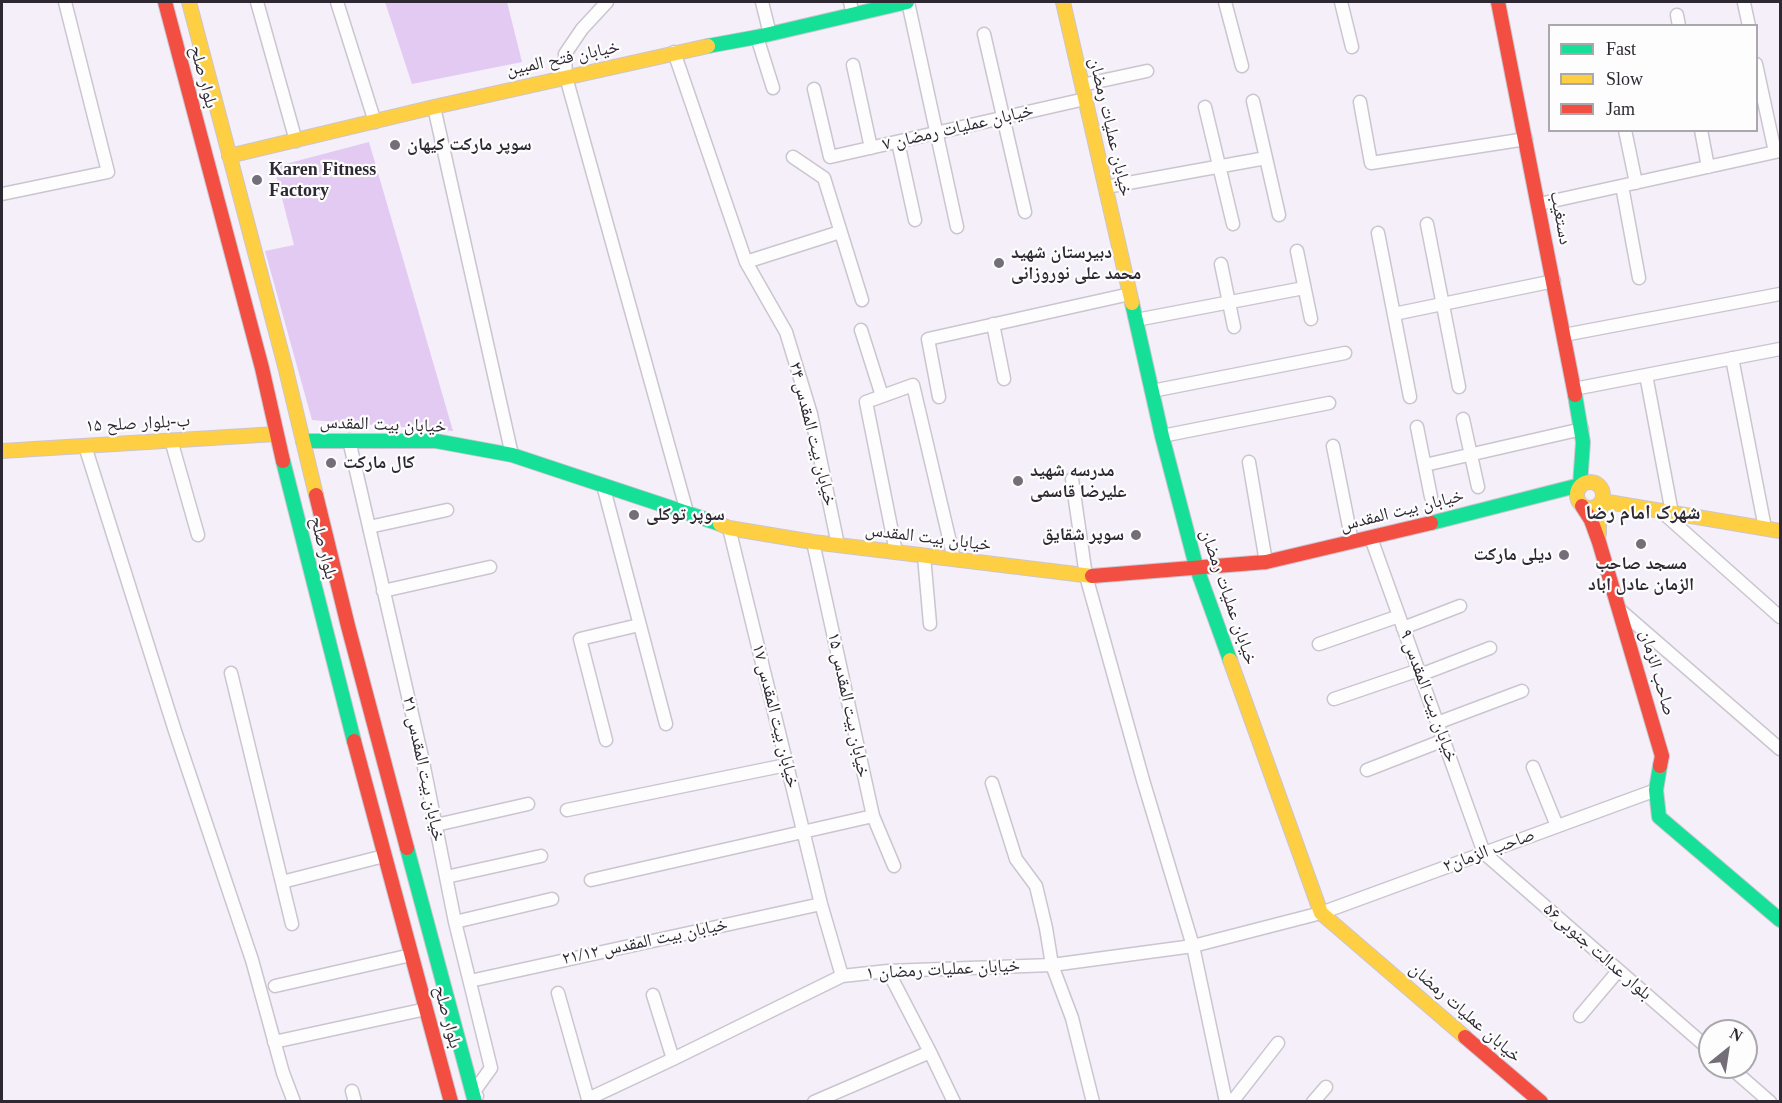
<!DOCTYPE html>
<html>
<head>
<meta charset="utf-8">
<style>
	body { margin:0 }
	#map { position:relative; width:1782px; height:1103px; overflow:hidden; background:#f4eff9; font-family:"Times New Roman",serif }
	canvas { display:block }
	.frame { position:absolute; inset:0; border:3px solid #2e2833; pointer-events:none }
	.legend { position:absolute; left:1548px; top:24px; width:210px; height:108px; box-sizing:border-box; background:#fdfdfd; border:2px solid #aaa8ac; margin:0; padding:8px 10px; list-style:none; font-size:18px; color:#2e2833 }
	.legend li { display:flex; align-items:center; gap:12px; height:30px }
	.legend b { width:30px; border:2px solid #aaa8ac }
	.north { position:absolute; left:1698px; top:1019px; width:60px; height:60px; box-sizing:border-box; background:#fdfdfd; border:2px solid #aaa8ac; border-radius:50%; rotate:30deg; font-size:16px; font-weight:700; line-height:24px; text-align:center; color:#2e2833 }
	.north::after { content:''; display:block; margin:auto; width:21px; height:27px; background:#736e78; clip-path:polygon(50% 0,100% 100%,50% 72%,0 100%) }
</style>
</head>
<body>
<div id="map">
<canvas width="1782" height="1103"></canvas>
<div class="frame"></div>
<ul class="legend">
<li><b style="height:8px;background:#16e098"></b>Fast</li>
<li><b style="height:8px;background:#ffcf43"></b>Slow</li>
<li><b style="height:8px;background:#f24e42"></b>Jam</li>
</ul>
<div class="north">N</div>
</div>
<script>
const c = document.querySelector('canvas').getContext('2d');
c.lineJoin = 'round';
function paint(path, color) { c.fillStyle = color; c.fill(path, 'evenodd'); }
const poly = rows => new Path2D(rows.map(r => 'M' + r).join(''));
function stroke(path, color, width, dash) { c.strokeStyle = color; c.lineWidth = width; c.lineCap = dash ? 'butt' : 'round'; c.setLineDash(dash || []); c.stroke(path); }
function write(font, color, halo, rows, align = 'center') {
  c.font = font + ' "Times New Roman","Noto Naskh Arabic",serif'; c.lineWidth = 4.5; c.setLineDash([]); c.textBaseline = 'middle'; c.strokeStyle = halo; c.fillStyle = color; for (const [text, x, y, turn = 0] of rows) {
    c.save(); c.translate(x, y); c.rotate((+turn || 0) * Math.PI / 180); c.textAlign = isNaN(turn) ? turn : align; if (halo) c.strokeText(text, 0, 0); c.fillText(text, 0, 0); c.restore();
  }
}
paint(poly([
	[385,2,507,2,522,62,412,84],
	[369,142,453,431,312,420,265,251,294,245,274,167]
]), '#e2caf2');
const street = poly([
	[257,2,296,141],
	[337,2,375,122],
	[607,2,582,29,565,54,566,77,687,512],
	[762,2,770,34],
	[850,2,853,14],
	[908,2,957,227],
	[1225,2,1242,66],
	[1341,2,1352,47],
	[1744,3,1749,26],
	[1677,15,1679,26],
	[984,34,1025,212],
	[757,37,773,88],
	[674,52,746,262,786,332,811,414,838,545],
	[1756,64,1775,152],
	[853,65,871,148],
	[1082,85,1147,71],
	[814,89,830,157,1085,99],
	[1253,101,1279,215],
	[1360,102,1371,163,1526,139],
	[434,107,512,455],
	[1205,107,1233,224],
	[1625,130,1636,183],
	[1701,130,1708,167],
	[898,142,915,220],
	[793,157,824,178,862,300],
	[1622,186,1639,278],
	[1106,187,1266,158],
	[2,194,108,172,65,2],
	[1539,204,1780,151],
	[1427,224,1459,387],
	[1378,233,1410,397],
	[1297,251,1311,319],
	[746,262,840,232],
	[1221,264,1234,327],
	[1394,314,1554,281],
	[1136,320,1304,288],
	[993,324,1004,379],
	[861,330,882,396],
	[1564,335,1780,294],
	[1732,358,1765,528],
	[1646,375,1672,513],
	[1574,389,1780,349],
	[1152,391,1345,353],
	[939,397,928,339,1130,294],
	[1463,419,1478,487],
	[1417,427,1431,497],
	[1162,436,1329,403],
	[171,440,198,535],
	[349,440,422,757,455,922,491,1068,473,1093,477,1096],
	[85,446,175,731,252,960,283,1073,294,1102],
	[1333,446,1352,542],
	[1249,462,1266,562],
	[1425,465,1582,429],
	[1072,479,1086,576,1143,780,1193,946,1226,1102],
	[603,485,666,724],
	[1662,512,1780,617],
	[369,527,447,510],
	[729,528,821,904,842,976],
	[1371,538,1484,853,1710,1050],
	[813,542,873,816,894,866],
	[896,552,866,402,913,385,954,559],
	[924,556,930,624],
	[383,591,490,567],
	[1620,610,1780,749],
	[1403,628,1460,606],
	[1319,644,1399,616],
	[231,673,292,924],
	[1420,675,1490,648],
	[1334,699,1419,670],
	[1437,723,1522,691],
	[606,740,580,639,639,625],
	[1533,767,1557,826],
	[1367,770,1444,740],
	[992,783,1016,859,1036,886,1046,928,1052,965,1072,1018,1093,1102],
	[567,810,786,765],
	[436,825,528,804],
	[446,877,541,856],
	[591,880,873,816],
	[282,882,384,856],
	[455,922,552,899],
	[888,971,930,1052,954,1102],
	[470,981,821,904],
	[275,986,411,955],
	[558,993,588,1099,673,1059,842,976,888,971,1052,965,1193,946,1321,913,1656,790],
	[653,995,673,1059],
	[1580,1016,1618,971],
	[274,1042,426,1009],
	[1730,1067,1770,1102],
	[352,1091,355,1102],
	[814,1102,930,1052],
	[1232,1102,1278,1043],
	[1313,1102,1326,1087]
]);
const fast = poly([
	[708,46,757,37,907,2],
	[1132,303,1162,436,1196,566,1230,660],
	[303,441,436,441,512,455,720,524],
	[283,461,354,741],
	[1431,523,1580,485,1583,442,1575,395],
	[1660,766,1656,790,1659,817,1780,920],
	[407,848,475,1102]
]);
const slow = poly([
	[189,2,285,366,316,495],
	[1063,2,1132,303],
	[229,156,434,107,708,46],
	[2,451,276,434],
	'1577 495a13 13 0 1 1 26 0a13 13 0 1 1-26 0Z',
	[720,524,729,528,813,542,1092,576],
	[1599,534,1599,516,1602,501,1780,531],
	[1230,660,1321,913,1465,1037]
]);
const jam = poly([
	[165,2,262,368,283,461],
	[1498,2,1575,395],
	[316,495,348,626,407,848],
	[1582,506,1591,520,1599,542,1662,756,1660,766],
	[1092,576,1266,562,1431,523],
	[354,741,451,1102],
	[1465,1037,1541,1102]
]);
stroke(street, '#cbc5cf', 15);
stroke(fast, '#cbc5cf', 16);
stroke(slow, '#cbc5cf', 16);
stroke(jam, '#cbc5cf', 16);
stroke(street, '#fdfdfe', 12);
stroke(fast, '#16e098', 14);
stroke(slow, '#ffcf43', 14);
stroke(jam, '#f24e42', 14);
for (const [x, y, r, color] of [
	[395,145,6,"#736e78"],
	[257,180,6,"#736e78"],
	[999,263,6,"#736e78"],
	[331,463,6,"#736e78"],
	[1018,481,6,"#736e78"],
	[634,515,6,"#736e78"],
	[1136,535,6,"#736e78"],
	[1641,544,6,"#736e78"],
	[1564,555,6,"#736e78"]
]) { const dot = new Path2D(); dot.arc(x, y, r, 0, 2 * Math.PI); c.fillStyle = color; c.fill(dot); stroke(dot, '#fdfdfd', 2); }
write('18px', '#2e2833', '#fdfdfd', [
	["خیابان فتح المبین",563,59,-12],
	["بلوار صلح",203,77,75],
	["خیابان عملیات رمضان",1110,127,77],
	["خیابان عملیات رمضان ۷",958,128,-13],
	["دستغیب",1560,218,79],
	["۱۵ ب-بلوار صلح",138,424,-3],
	["خیابان بیت المقدس",383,425,2],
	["خیابان بیت المقدس ۲۴",812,434,76],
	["خیابان بیت المقدس",1402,511,-14],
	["خیابان بیت المقدس",928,538,7],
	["بلوار صلح",323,548,76],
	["خیابان عملیات رمضان",1228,597,71],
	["صاحب الزمان",1657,673,74],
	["خیابان بیت المقدس ۹",1428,696,70],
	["خیابان بیت المقدس ۱۵",848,705,78],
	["خیابان بیت المقدس ۱۷",775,716,76],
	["خیابان بیت المقدس ۲۱",423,769,78],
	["۲صاحب الزمان",1489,851,-20],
	["خیابان بیت المقدس ۲۱/۱۲",645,942,-12],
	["بلوار عدالت جنوبی۵۶",1597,952,41],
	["خیابان عملیات رمضان ۱",943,970,-3],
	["خیابان عملیات رمضان",1465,1013,41],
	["بلوار صلح",447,1017,75]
]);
write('bold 18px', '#2e2833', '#fdfdfd', [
	["سوپر مارکت کیهان",407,145],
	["Karen Fitness",269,170],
	["Factory",269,191],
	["دبیرستان شهید",1011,253],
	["محمد علی نوروزانی",1011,274],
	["کال مارکت",343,463],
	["مدرسه شهید",1030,471],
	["علیرضا قاسمی",1030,492],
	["سوپر توکلی",646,515],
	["سوپر شقایق",1124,535,"right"],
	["دیلی مارکت",1552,555,"right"],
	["مسجد صاحب",1641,564,"center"],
	["الزمان عادل اباد",1641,585,"center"]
], 'left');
write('bold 20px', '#2e2833', '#fdfdfd', [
	["شهرک امام رضا",1643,514]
]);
</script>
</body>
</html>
